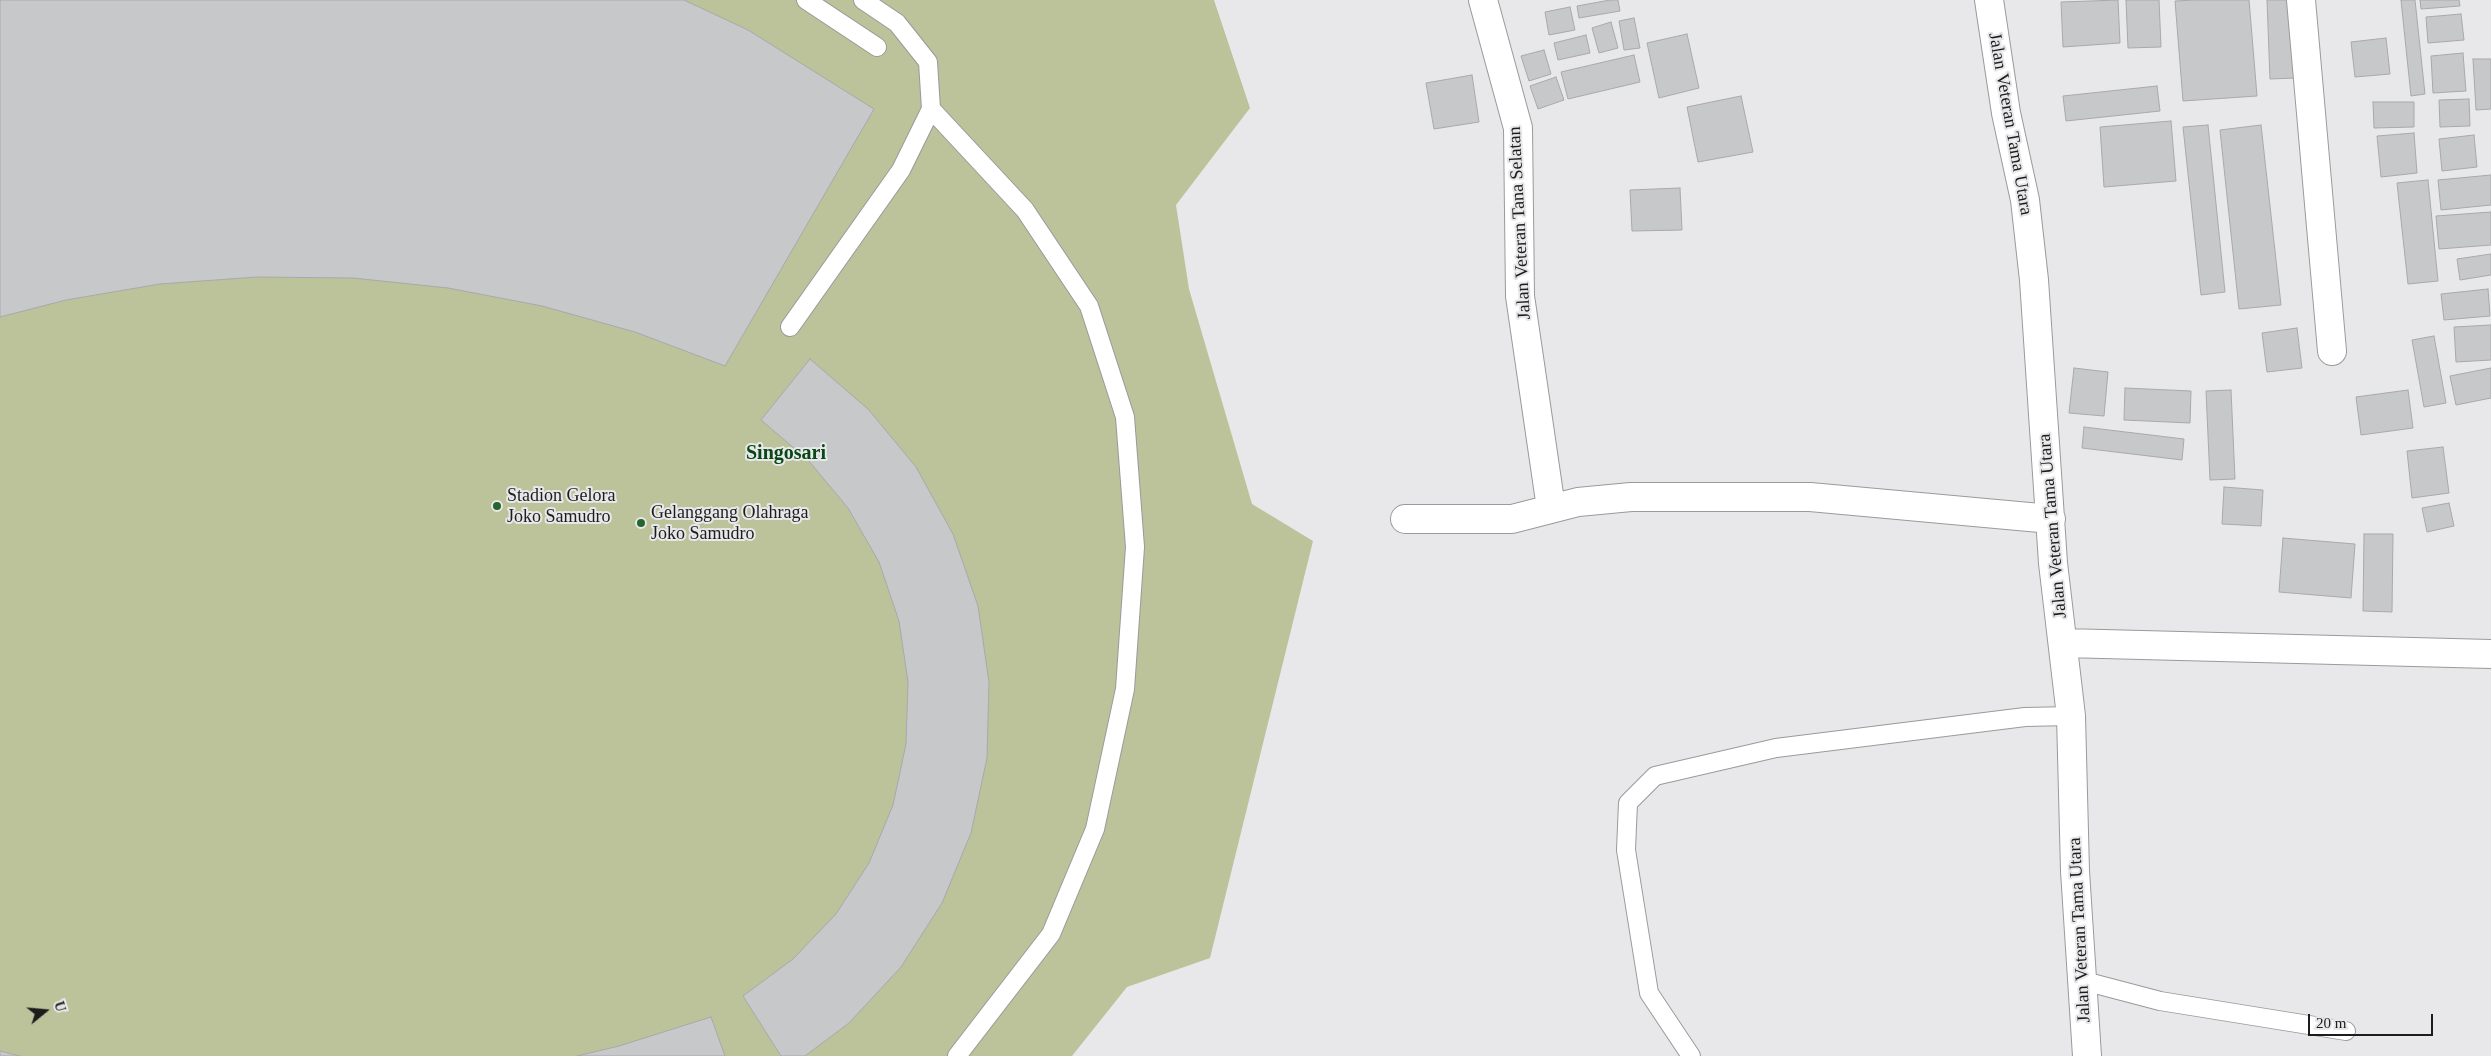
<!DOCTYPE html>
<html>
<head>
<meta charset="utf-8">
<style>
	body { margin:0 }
	#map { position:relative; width:2491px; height:1056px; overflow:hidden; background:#e8e8ea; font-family:Georgia,serif }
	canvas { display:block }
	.north { position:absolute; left:20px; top:986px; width:50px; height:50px; -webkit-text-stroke:4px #e8e8ea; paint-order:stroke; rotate:73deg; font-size:14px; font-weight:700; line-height:20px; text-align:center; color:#1c1c1d }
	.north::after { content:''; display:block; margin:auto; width:18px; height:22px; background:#1c1c1d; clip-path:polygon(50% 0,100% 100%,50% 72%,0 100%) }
	.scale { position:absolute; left:2308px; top:1014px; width:125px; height:22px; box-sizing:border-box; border:2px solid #1c1c1d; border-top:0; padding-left:6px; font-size:15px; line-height:18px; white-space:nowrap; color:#1c1c1d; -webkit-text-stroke:4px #e8e8ea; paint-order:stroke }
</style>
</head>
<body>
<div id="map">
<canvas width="2491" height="1056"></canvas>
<div class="north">U</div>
<div class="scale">20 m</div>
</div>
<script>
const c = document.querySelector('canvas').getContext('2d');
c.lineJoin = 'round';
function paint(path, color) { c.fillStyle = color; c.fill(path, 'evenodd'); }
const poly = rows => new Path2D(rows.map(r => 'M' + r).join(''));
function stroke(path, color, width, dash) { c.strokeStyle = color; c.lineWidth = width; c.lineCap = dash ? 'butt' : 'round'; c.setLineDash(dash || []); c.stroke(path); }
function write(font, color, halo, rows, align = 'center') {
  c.font = font + ' Georgia,serif'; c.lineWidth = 4; c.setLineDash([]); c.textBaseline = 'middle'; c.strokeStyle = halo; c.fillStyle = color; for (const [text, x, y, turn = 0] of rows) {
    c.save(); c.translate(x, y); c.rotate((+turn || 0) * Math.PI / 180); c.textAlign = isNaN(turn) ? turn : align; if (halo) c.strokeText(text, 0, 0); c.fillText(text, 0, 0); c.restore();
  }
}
paint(poly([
	[0,0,1214,0,1250,108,1176,205,1189,289,1252,504,1313,541,1210,958,1127,987,1072,1056,0,1056]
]), '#bcc39a');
const building = poly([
	[0,0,684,0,748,30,874,109,725,366,635,332,542,306,448,288,353,278,257,277,160,284,66,300,0,317,0,0],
	[1610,0,1618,0,1620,11,1579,18,1577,6,1610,0],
	[2118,0,2120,43,2063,47,2061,2,2118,0],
	[2126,0,2159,0,2161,47,2128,48,2126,0],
	[2194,0,2249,0,2257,96,2183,101,2175,1,2194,0],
	[2267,0,2292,0,2295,78,2270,79,2267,0],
	[2401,0,2415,0,2425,94,2411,96,2401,0],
	[2420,0,2459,0,2460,6,2421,9,2420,0],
	[1570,7,1575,30,1549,35,1545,12,1570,7],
	[2461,14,2464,40,2428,43,2426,17,2461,14],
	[1634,18,1640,48,1624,50,1619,21,1634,18],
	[1611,22,1618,48,1599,53,1592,28,1611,22],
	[1687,34,1699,88,1659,98,1647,43,1687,34],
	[1586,35,1590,53,1558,60,1554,43,1586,35],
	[2386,38,2390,74,2355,77,2351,42,2386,38],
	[1544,50,1551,74,1529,81,1521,56,1544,50],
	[2463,53,2466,91,2433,93,2431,56,2463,53],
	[1634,55,1640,82,1568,99,1561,72,1634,55],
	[2473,59,2491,59,2491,109,2476,110,2473,59],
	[1472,75,1479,122,1434,129,1426,83,1472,75],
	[1556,77,1564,100,1538,109,1530,86,1556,77],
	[2157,86,2160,111,2066,121,2063,96,2157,86],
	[1741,96,1753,152,1698,162,1687,107,1741,96],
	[2469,99,2470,126,2440,127,2439,100,2469,99],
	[2373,102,2414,102,2414,127,2374,128,2373,102],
	[2171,121,2176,181,2104,187,2100,127,2171,121],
	[2208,125,2225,292,2201,295,2183,127,2208,125],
	[2261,125,2281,305,2239,309,2220,130,2261,125],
	[2414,133,2417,173,2381,177,2377,136,2414,133],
	[2474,135,2477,167,2442,171,2439,139,2474,135],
	[2491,175,2491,205,2441,210,2438,180,2491,175],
	[2428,180,2438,281,2408,284,2397,183,2428,180],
	[1680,188,1682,230,1632,231,1630,190,1680,188],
	[2491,212,2491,245,2439,249,2436,216,2491,212],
	[2491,254,2491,275,2460,280,2457,259,2491,254],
	[2488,289,2490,316,2444,320,2441,294,2488,289],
	[2491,325,2491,360,2456,362,2454,327,2491,325],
	[2297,328,2302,368,2267,372,2262,333,2297,328],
	[2434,336,2446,403,2424,407,2412,340,2434,336],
	[810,359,868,409,916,467,953,534,978,606,989,682,987,758,971,833,942,903,901,967,849,1023,805,1056,781,1056,743,996,793,959,836,914,869,863,893,805,906,744,908,682,899,621,879,562,848,508,808,460,761,420,810,359],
	[2074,368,2108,372,2104,416,2069,413,2074,368],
	[2491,368,2491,398,2456,405,2450,376,2491,368],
	[2125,388,2191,391,2190,423,2124,420,2125,388],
	[2231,390,2235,479,2210,480,2206,391,2231,390],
	[2408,390,2413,428,2361,435,2356,397,2408,390],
	[2084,427,2184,439,2182,460,2082,448,2084,427],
	[2443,447,2449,493,2412,498,2407,451,2443,447],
	[2224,487,2263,490,2261,526,2222,524,2224,487],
	[2449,503,2454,526,2427,532,2422,508,2449,503],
	[2364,534,2393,534,2392,612,2363,611,2364,534],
	[2283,538,2355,544,2351,598,2279,592,2283,538],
	[711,1017,725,1056,577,1056,619,1046,711,1017],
	[0,1051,20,1056,0,1056,0,1051]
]);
paint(building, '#c7c8ca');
stroke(building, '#a8a9ab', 1);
const service = poly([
	[806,0,877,47],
	[931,109,1025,210,1089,306,1125,417,1135,547,1125,689,1095,829,1051,934,957,1056],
	[790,327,901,170,931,109,928,62,897,23,863,0],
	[2084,981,2160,1001,2346,1031],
	[1691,1056,1649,993,1626,850,1628,803,1655,776,1776,748,2025,717,2071,716]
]);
const minor = poly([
	[1483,0,1518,128,1520,296,1551,508],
	[1989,0,2006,113,2025,200,2034,280,2053,563,2071,716,2075,871,2087,1056],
	[2301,0,2332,351],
	[1405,519,1512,519,1578,502,1631,497,1810,497,2051,519],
	[2064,643,2491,654]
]);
stroke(service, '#999a9b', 20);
stroke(minor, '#999a9b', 30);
stroke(service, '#fff', 18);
stroke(minor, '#fff', 28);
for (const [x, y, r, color] of [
	[497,506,5,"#25652e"],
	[641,523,5,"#25652e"]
]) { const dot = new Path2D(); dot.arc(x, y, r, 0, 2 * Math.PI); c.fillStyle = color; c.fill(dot); stroke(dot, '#e8e8ea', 2); }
write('18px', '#1c1c1d', '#e8e8ea', [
	["Jalan Veteran Tama Utara",2010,124,80],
	["Jalan Veteran Tana Selatan",1520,223,-93],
	["Jalan Veteran Tama Utara",2053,526,-95],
	["Jalan Veteran Tama Utara",2080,930,-93]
]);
write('18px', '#1c1c1d', '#e8e8ea', [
	["Stadion Gelora",507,496],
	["Joko Samudro",507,517],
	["Gelanggang Olahraga",651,513],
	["Joko Samudro",651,534]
], 'left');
write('bold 20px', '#084716', '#e8e8ea', [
	["Singosari",786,454]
]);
</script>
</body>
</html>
